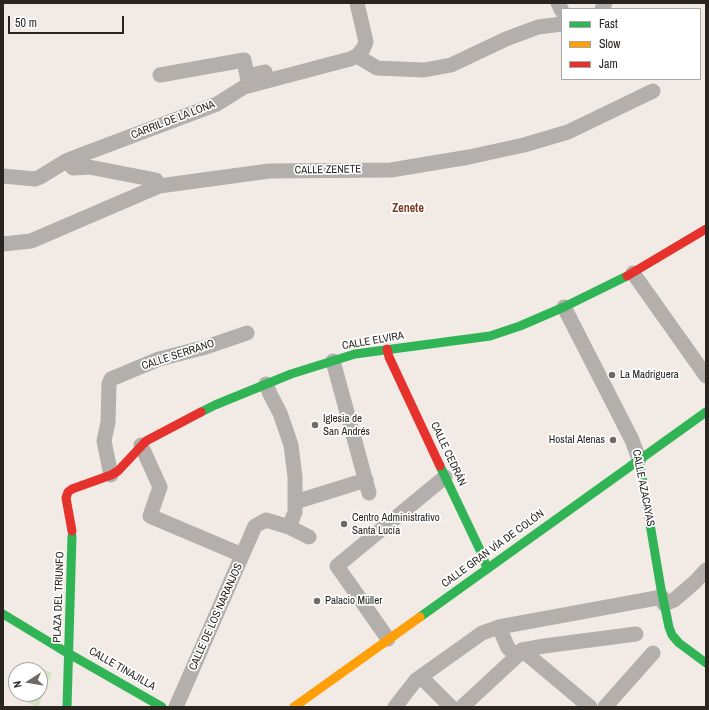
<!DOCTYPE html>
<html>
<head>
<meta charset="utf-8">
<style>
	body { margin:0 }
	#map { position:relative; width:709px; height:710px; overflow:hidden; background:#f2ebe5; font-family:"Archivo Narrow",sans-serif }
	canvas { display:block }
	.frame { position:absolute; inset:0; border:4px solid #292420; pointer-events:none }
	.legend { position:absolute; left:561px; top:8px; width:140px; height:72px; box-sizing:border-box; background:#fff; border:1px solid #a9a7a6; margin:0; padding:5px 7px; list-style:none; font-size:12px; color:#292420 }
	.legend li { display:flex; align-items:center; gap:8px; height:20px }
	.legend b { width:20px; border:1px solid #a9a7a6 }
	.north { position:absolute; left:8px; top:662px; width:40px; height:40px; box-sizing:border-box; background:#fff; border:1px solid #a9a7a6; border-radius:50%; rotate:258deg; font-size:11px; font-weight:700; line-height:16px; text-align:center; color:#292420 }
	.north::after { content:''; display:block; margin:auto; width:14px; height:18px; background:#6f6a65; clip-path:polygon(50% 0,100% 100%,50% 72%,0 100%) }
	.scale { position:absolute; left:8px; top:16px; width:116px; height:18px; box-sizing:border-box; border:2px solid #292420; border-top:0; padding-left:5px; font-size:12px; line-height:14px; white-space:nowrap; color:#292420; -webkit-text-stroke:3px #fff; paint-order:stroke }
</style>
</head>
<body>
<div id="map">
<canvas width="709" height="710"></canvas>
<div class="frame"></div>
<ul class="legend">
<li><b style="height:5px;background:#30b455"></b>Fast</li>
<li><b style="height:5px;background:#ff9f0a"></b>Slow</li>
<li><b style="height:5px;background:#e5322d"></b>Jam</li>
</ul>
<div class="north">N</div>
<div class="scale">50 m</div>
</div>
<script>
const c = document.querySelector('canvas').getContext('2d');
c.lineJoin = 'round';
function paint(path, color) { c.fillStyle = color; c.fill(path, 'evenodd'); }
const poly = rows => new Path2D(rows.map(r => 'M' + r).join(''));
function stroke(path, color, width, dash) { c.strokeStyle = color; c.lineWidth = width; c.lineCap = dash ? 'butt' : 'round'; c.setLineDash(dash || []); c.stroke(path); }
function write(font, color, halo, rows, align = 'center') {
  c.font = font + ' "Archivo Narrow",sans-serif'; c.lineWidth = 3.5; c.setLineDash([]); c.textBaseline = 'middle'; c.strokeStyle = halo; c.fillStyle = color; for (const [text, x, y, turn = 0] of rows) {
    c.save(); c.translate(x, y); c.rotate((+turn || 0) * Math.PI / 180); c.textAlign = isNaN(turn) ? turn : align; if (halo) c.strokeText(text, 0, 0); c.fillText(text, 0, 0); c.restore();
  }
}
paint(poly([
	[33,665,52,673,38,707,19,699,21,694,40,694,40,670,31,670]
]), '#d2e4c3');
stroke(poly([
	[558,3,562,11],
	[602,9,605,3],
	[357,56,377,68,424,70,451,65,506,39,538,27,562,24],
	[160,75,244,60,247,76,265,72],
	[66,161,73,168,89,167,156,180,159,186],
	[3,176,35,179,40,177,66,161,81,155,217,104,244,87,350,59,357,56,363,49,366,42,357,3],
	[3,244,31,241,159,186,269,171,391,170,469,157,524,145,568,132,653,91],
	[633,273,706,376],
	[564,307,632,440,639,459],
	[333,361,369,493],
	[266,384,270,394,280,413,291,445,295,477,295,512,289,527],
	[141,445,160,487,150,516,242,555],
	[111,475,104,441,108,422,109,384,111,379,159,359,206,347,247,333],
	[295,502,366,480],
	[664,604,674,600,695,582,706,570],
	[499,627,508,648,517,656],
	[388,639,337,566,445,477],
	[522,650,544,646,636,634],
	[522,650,590,707],
	[421,677,451,707],
	[176,707,255,526,266,520,289,527,309,537],
	[395,707,416,680,482,633,499,627,662,597],
	[462,707,517,656,522,650],
	[605,707,653,653]
]), '#b2afac', 15);
stroke(poly([
	[201,412,215,405,291,374,355,354,490,336,520,326,564,307,627,276],
	[639,459,661,589,669,627,672,635,679,643,706,663],
	[440,466,480,550,487,568],
	[3,614,59,648,162,707],
	[420,617,706,412],
	[67,707,72,536]
]), '#30b455', 9);
stroke(poly([
	[294,707,420,617]
]), '#ff9f0a', 9);
stroke(poly([
	[627,276,706,229],
	[387,349,389,357,440,466],
	[72,531,66,498,68,492,72,489,111,475,118,471,146,441,201,412]
]), '#e5322d', 9);
for (const [x, y, r, color] of [
	[612,375,4,"#6f6a65"],
	[315,425,4,"#6f6a65"],
	[613,440,4,"#6f6a65"],
	[344,524,4,"#6f6a65"],
	[317,601,4,"#6f6a65"]
]) { const dot = new Path2D(); dot.arc(x, y, r, 0, 2 * Math.PI); c.fillStyle = color; c.fill(dot); stroke(dot, '#fff', 1.5); }
write('11px', '#292420', '#fff', [
	["CARRIL DE LA LONA",173,120,-21],
	["CALLE ZENETE",328,170,-1],
	["CALLE ELVIRA",373,341,-10],
	["CALLE SERRANO",178,355,-18],
	["CALLE CEDRÁN",448,454,65],
	["CALLE AZACAYAS",643,488,79],
	["CALLE GRAN VÍA DE COLÓN",493,549,-36],
	["PLAZA DEL TRIUNFO",59,597,-88],
	["CALLE DE LOS NARANJOS",216,617,-66],
	["CALLE TINAJILLA",122,669,30]
]);
write('11px', '#292420', '#fff', [
	["La Madriguera",620,375],
	["Iglesia de",323,419],
	["San Andrés",323,432],
	["Hostal Atenas",605,440,"right"],
	["Centro Administrativo",352,518],
	["Santa Lucía",352,531],
	["Palacio Müller",325,601]
], 'left');
write('bold 12px', '#7f3c25', '#fff', [
	["Zenete",408,209]
]);
</script>
</body>
</html>
